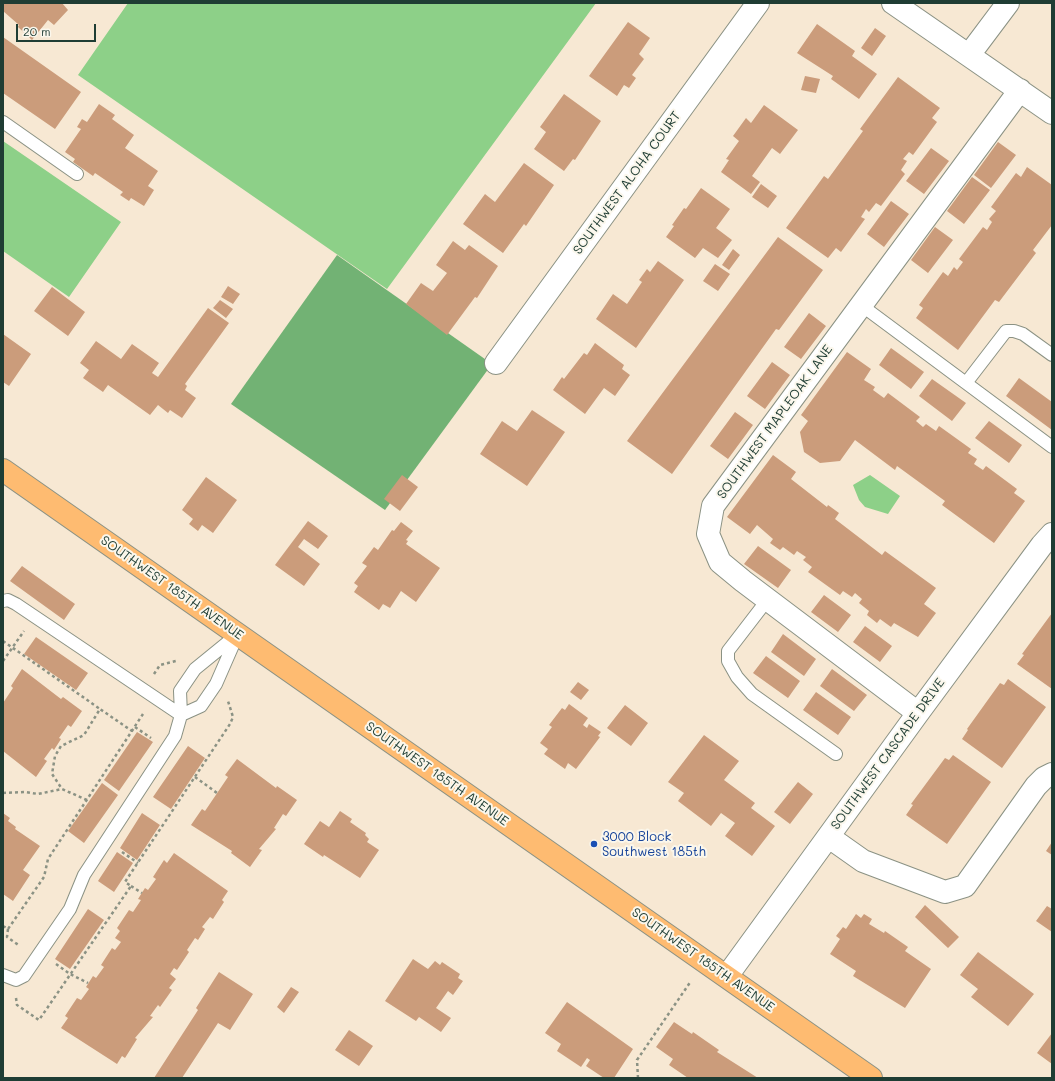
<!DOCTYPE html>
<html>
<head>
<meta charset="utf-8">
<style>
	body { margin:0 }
	#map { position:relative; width:1055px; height:1081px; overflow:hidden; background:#f7e8d3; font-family:Mali,sans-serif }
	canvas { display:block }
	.frame { position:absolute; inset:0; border:4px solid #1f3d34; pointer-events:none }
	.scale { position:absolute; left:16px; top:24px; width:80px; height:18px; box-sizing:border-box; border:2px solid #1f3d34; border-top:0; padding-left:5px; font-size:12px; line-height:14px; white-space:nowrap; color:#1f3d34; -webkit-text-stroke:3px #fbf7ec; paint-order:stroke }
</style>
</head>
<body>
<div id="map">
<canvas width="1055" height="1081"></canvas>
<div class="frame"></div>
<div class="scale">20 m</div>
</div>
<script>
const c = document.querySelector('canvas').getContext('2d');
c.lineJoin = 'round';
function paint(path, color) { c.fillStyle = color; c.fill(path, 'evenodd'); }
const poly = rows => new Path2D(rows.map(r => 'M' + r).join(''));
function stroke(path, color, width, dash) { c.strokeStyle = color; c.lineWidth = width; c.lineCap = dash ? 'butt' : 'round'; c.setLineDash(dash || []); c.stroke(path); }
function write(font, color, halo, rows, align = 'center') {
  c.font = font + ' Mali,sans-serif'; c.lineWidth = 4; c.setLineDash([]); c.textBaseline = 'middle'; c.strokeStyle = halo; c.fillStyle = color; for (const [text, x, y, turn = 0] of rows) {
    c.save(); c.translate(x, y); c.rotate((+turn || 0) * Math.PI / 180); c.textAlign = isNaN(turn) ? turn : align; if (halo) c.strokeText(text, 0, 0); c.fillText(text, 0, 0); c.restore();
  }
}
paint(poly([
	[128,3,596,3,387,289,78,75],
	[3,141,121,222,69,297,3,251],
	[870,475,900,496,888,514,865,507,859,500,853,485]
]), '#8dd088');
paint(poly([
	[337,255,492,364,385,510,231,404]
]), '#72b274');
paint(poly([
	[3,3,62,3,68,10,54,25,48,20,32,40,18,27,19,25,3,11],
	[628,22,650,38,639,54,644,59,632,75,636,78,629,88,624,85,617,96,589,76],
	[817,24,855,51,852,56,877,74,859,99,831,79,833,76,797,53],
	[875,28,886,36,872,56,861,48],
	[3,37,81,92,55,129,3,93],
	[805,76,820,79,816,93,801,90],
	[898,77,940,108,932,118,937,122,913,155,909,152,903,159,907,161,901,170,905,174,881,206,876,203,869,212,866,209,861,217,865,219,841,252,836,248,828,258,786,228,824,176,828,179,863,131,860,129],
	[564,94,601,121,575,160,573,159,564,171,534,149,546,132,540,127],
	[99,104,115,115,112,119,134,135,125,148,158,171,148,186,154,190,144,206,131,198,129,201,120,195,123,192,95,173,93,176,73,162,75,159,65,152,81,129,77,127,82,119,87,122],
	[764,105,798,130,780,154,772,148,752,176,760,182,751,194,721,172,729,160,726,159,739,141,733,136,746,118,751,123],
	[998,142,1016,155,991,188,974,175],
	[931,148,949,161,924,194,906,181],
	[524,163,554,185,526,226,524,224,503,253,463,224,485,194,495,202],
	[1027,167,1052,185,1052,225,1033,250,1036,253,999,302,995,300,958,350,916,318,923,308,919,305,943,272,948,276,954,267,957,270,963,262,959,259,983,227,987,230,992,222,989,219,996,211,991,207,1016,173,1021,177],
	[972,177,990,190,964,224,947,211],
	[761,184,777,196,768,208,752,197],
	[701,188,730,209,716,228,732,240,718,258,703,248,695,258,666,237,674,226,672,225,684,208,686,209],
	[891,201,909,214,884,247,867,234],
	[935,227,953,240,928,273,911,260],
	[778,237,823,270,779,330,776,329,672,474,627,441],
	[453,241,465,250,469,245,498,266,477,298,475,297,447,335,406,304,421,283,433,291,447,273,436,265],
	[733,249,740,255,729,270,722,265],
	[658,261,684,280,636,348,596,319,613,294,627,304,642,282,639,280,647,269,650,272],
	[715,264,730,274,718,291,703,281],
	[228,286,240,294,233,304,221,297],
	[52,287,85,312,68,336,34,311],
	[220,300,233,309,226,318,213,308],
	[208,308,229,323,185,384,187,386,185,390,196,398,182,418,170,410,168,413,158,405,150,415,108,385,103,392,83,378,89,370,80,363,96,341,121,359,132,344,159,363,152,373,158,377],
	[809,313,826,326,801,359,784,347],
	[3,334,31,354,9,386,3,382],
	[595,343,624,365,622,369,630,375,615,396,604,388,585,414,553,390,562,377,564,379,584,353,587,355],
	[891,348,924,372,911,389,879,365],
	[847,352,871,369,864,380,875,387,873,390,884,398,888,393,920,417,916,421,923,427,926,424,936,431,939,426,971,449,968,453,977,459,974,464,983,470,986,466,1017,489,1014,493,1025,501,994,543,942,505,945,501,897,466,895,470,855,440,840,461,820,463,804,452,800,432,808,421,801,415],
	[772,362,790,375,765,409,747,396],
	[1019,378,1052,402,1052,430,1006,396],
	[932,379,966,403,952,421,919,396],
	[532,410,565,432,527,486,480,454,502,421,517,431],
	[735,412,753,425,728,459,710,446],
	[989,421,1022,445,1009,463,975,438],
	[773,455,796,472,791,479,827,507,828,505,839,513,835,519,882,555,885,551,936,588,924,604,936,613,918,637,894,623,891,627,880,619,877,623,867,615,869,611,859,603,862,599,855,593,852,597,843,591,840,595,808,572,812,567,803,560,806,557,797,551,794,555,783,547,780,550,770,543,773,539,757,525,750,534,727,517],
	[402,475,418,487,400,511,384,499],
	[206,477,237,500,213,533,202,525,198,531,189,524,193,519,182,510],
	[308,521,328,536,318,549,304,539,298,547,320,564,304,586,275,565],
	[401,522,413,531,406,540,408,541,406,544,440,568,416,602,401,591,390,608,383,604,379,610,354,592,358,586,354,583,367,566,362,563,374,547,378,550,392,530,394,531],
	[758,546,791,570,778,588,744,564],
	[22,566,75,604,64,620,10,581],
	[824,595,851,615,838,632,811,612],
	[1052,613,1052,689,1017,664,1024,655,1022,654],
	[865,626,892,646,880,662,853,642],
	[783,634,816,659,804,676,771,652],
	[36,637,88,673,76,690,24,654],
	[766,656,800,681,788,698,753,673],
	[22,669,61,699,63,697,82,711,71,727,68,725,59,738,61,739,54,750,52,748,44,759,47,761,36,777,3,751,3,703,13,688,11,686],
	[832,669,867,695,854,711,820,686],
	[1008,679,1046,707,1002,768,962,739,968,730,967,729,1000,683,1004,685],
	[578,682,589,690,581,700,570,692],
	[816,692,851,717,838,735,803,710],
	[569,704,588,718,583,725,587,728,589,724,601,732,598,736,600,737,576,769,568,763,565,769,544,754,548,749,540,743,552,727,549,725,562,708,565,710],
	[625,705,648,723,631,746,607,728],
	[137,732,153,742,119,791,104,780],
	[704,735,739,761,724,780,755,803,751,808,775,826,752,856,725,836,735,823,721,813,711,826,678,801,684,793,668,782],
	[188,746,205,758,171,809,153,797],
	[953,755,991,782,947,844,906,815,913,805,911,804,945,758,949,760],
	[237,759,276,788,277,786,297,800,286,816,283,814,274,828,276,829,259,849,262,850,250,867,231,853,232,851,191,825,202,809,205,811,228,777,225,775],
	[798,782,813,794,790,824,774,812],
	[102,783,118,795,84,843,68,831],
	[340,811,352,819,350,822,366,833,365,835,369,839,367,842,379,850,360,878,324,855,323,857,304,844,320,821,329,827],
	[3,813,10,818,8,821,16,827,15,829,40,846,23,870,30,875,13,901,3,894],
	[142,813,160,825,137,860,120,848],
	[1052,842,1052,855,1046,851],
	[117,852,133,863,114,892,98,881],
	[174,853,228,891,222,900,224,902,213,919,210,917,202,927,205,929,198,940,195,938,187,950,189,952,177,970,174,968,170,974,176,979,169,988,172,990,160,1007,158,1005,150,1016,153,1017,135,1038,137,1039,125,1058,122,1056,117,1064,61,1028,68,1018,65,1016,77,998,81,1000,89,989,86,987,93,976,96,978,104,967,101,965,112,948,115,950,121,942,115,938,120,931,117,928,129,910,133,912,141,900,138,899,145,888,148,890,156,879,153,877,164,860,167,863],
	[925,905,959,937,948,948,915,917],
	[1047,906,1052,909,1052,932,1036,921],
	[88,909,104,920,70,969,55,959],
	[856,914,861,918,864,914,872,919,869,924,884,933,885,931,908,947,905,951,931,969,905,1008,853,976,856,971,830,954,840,939,836,936,843,927,846,929],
	[978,952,1034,994,1008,1026,971,997,978,989,960,975],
	[413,959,428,969,435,961,440,965,442,962,460,974,458,978,463,981,453,995,448,991,436,1008,451,1018,441,1032,419,1017,416,1021,385,1001],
	[219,972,253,994,230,1030,218,1023,182,1078,154,1078,198,1010,196,1008],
	[291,987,299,992,284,1013,277,1007],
	[567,1002,633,1049,614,1078,604,1078,586,1066,590,1060,587,1058,581,1067,557,1051,561,1044,545,1033],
	[674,1022,692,1034,693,1032,719,1050,717,1052,758,1078,688,1078,669,1065,673,1059,656,1047],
	[349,1030,373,1046,359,1066,335,1050],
	[1052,1033,1052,1064,1037,1053]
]), '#cb9c7b');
const service = poly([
	[3,122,77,174],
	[861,305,1052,447],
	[966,383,1006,331,1014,331,1023,334,1052,355],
	[768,599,728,651,728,661,737,677,752,694,836,754],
	[3,601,8,600,16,604,181,715],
	[181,715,201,706,216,684,237,636],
	[3,975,16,980,24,976,37,957,70,909,84,875,175,736,181,715,180,691,195,669,238,634]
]);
const minor = poly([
	[893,3,1052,113],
	[969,55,1008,3],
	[496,363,758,3],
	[918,713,743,581,720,562,708,534,713,506,1020,90],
	[829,837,863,861,945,892,965,886,1036,786,1044,778,1052,774],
	[727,976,918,713,1042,545,1052,534]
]);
const primary = poly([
	[3,470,871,1078]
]);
stroke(service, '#8b9284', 14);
stroke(minor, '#8b9284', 24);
stroke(primary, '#8b9284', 24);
stroke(poly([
	[3,641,100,709],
	[3,661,24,631],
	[154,674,160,665,176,661],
	[135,727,151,738],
	[195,777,217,793],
	[3,793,26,792,38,794,62,789],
	[87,800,62,789,52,774,55,756,61,746,84,735,100,709,132,731],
	[122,852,138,863],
	[131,886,142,893],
	[3,926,8,929,44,877,48,859,143,714],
	[8,929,7,937,20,946],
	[56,964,70,974,88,983],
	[16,998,17,1005,39,1020,131,886,125,882,230,724,233,717,228,701],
	[638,1078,637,1060,691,981]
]), '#8b9284', 2.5, [3, 3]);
stroke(service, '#fff', 12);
stroke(minor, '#fff', 22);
stroke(primary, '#febb71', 22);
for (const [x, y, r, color] of [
	[594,844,4,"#1a4fb4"]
]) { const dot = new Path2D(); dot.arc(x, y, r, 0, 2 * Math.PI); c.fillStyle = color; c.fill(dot); stroke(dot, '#fbf7ec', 1.5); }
write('13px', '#1f3d34', '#fbf7ec', [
	["SOUTHWEST ALOHA COURT",627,183,-54],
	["SOUTHWEST MAPLEOAK LANE",775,422,-54],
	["SOUTHWEST 185TH AVENUE",172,588,35],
	["SOUTHWEST CASCADE DRIVE",888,754,-54],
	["SOUTHWEST 185TH AVENUE",437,774,35],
	["SOUTHWEST 185TH AVENUE",703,960,35]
]);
write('13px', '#164399', '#fbf7ec', [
	["3000 Block",602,837],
	["Southwest 185th",602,852]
], 'left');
</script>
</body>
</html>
